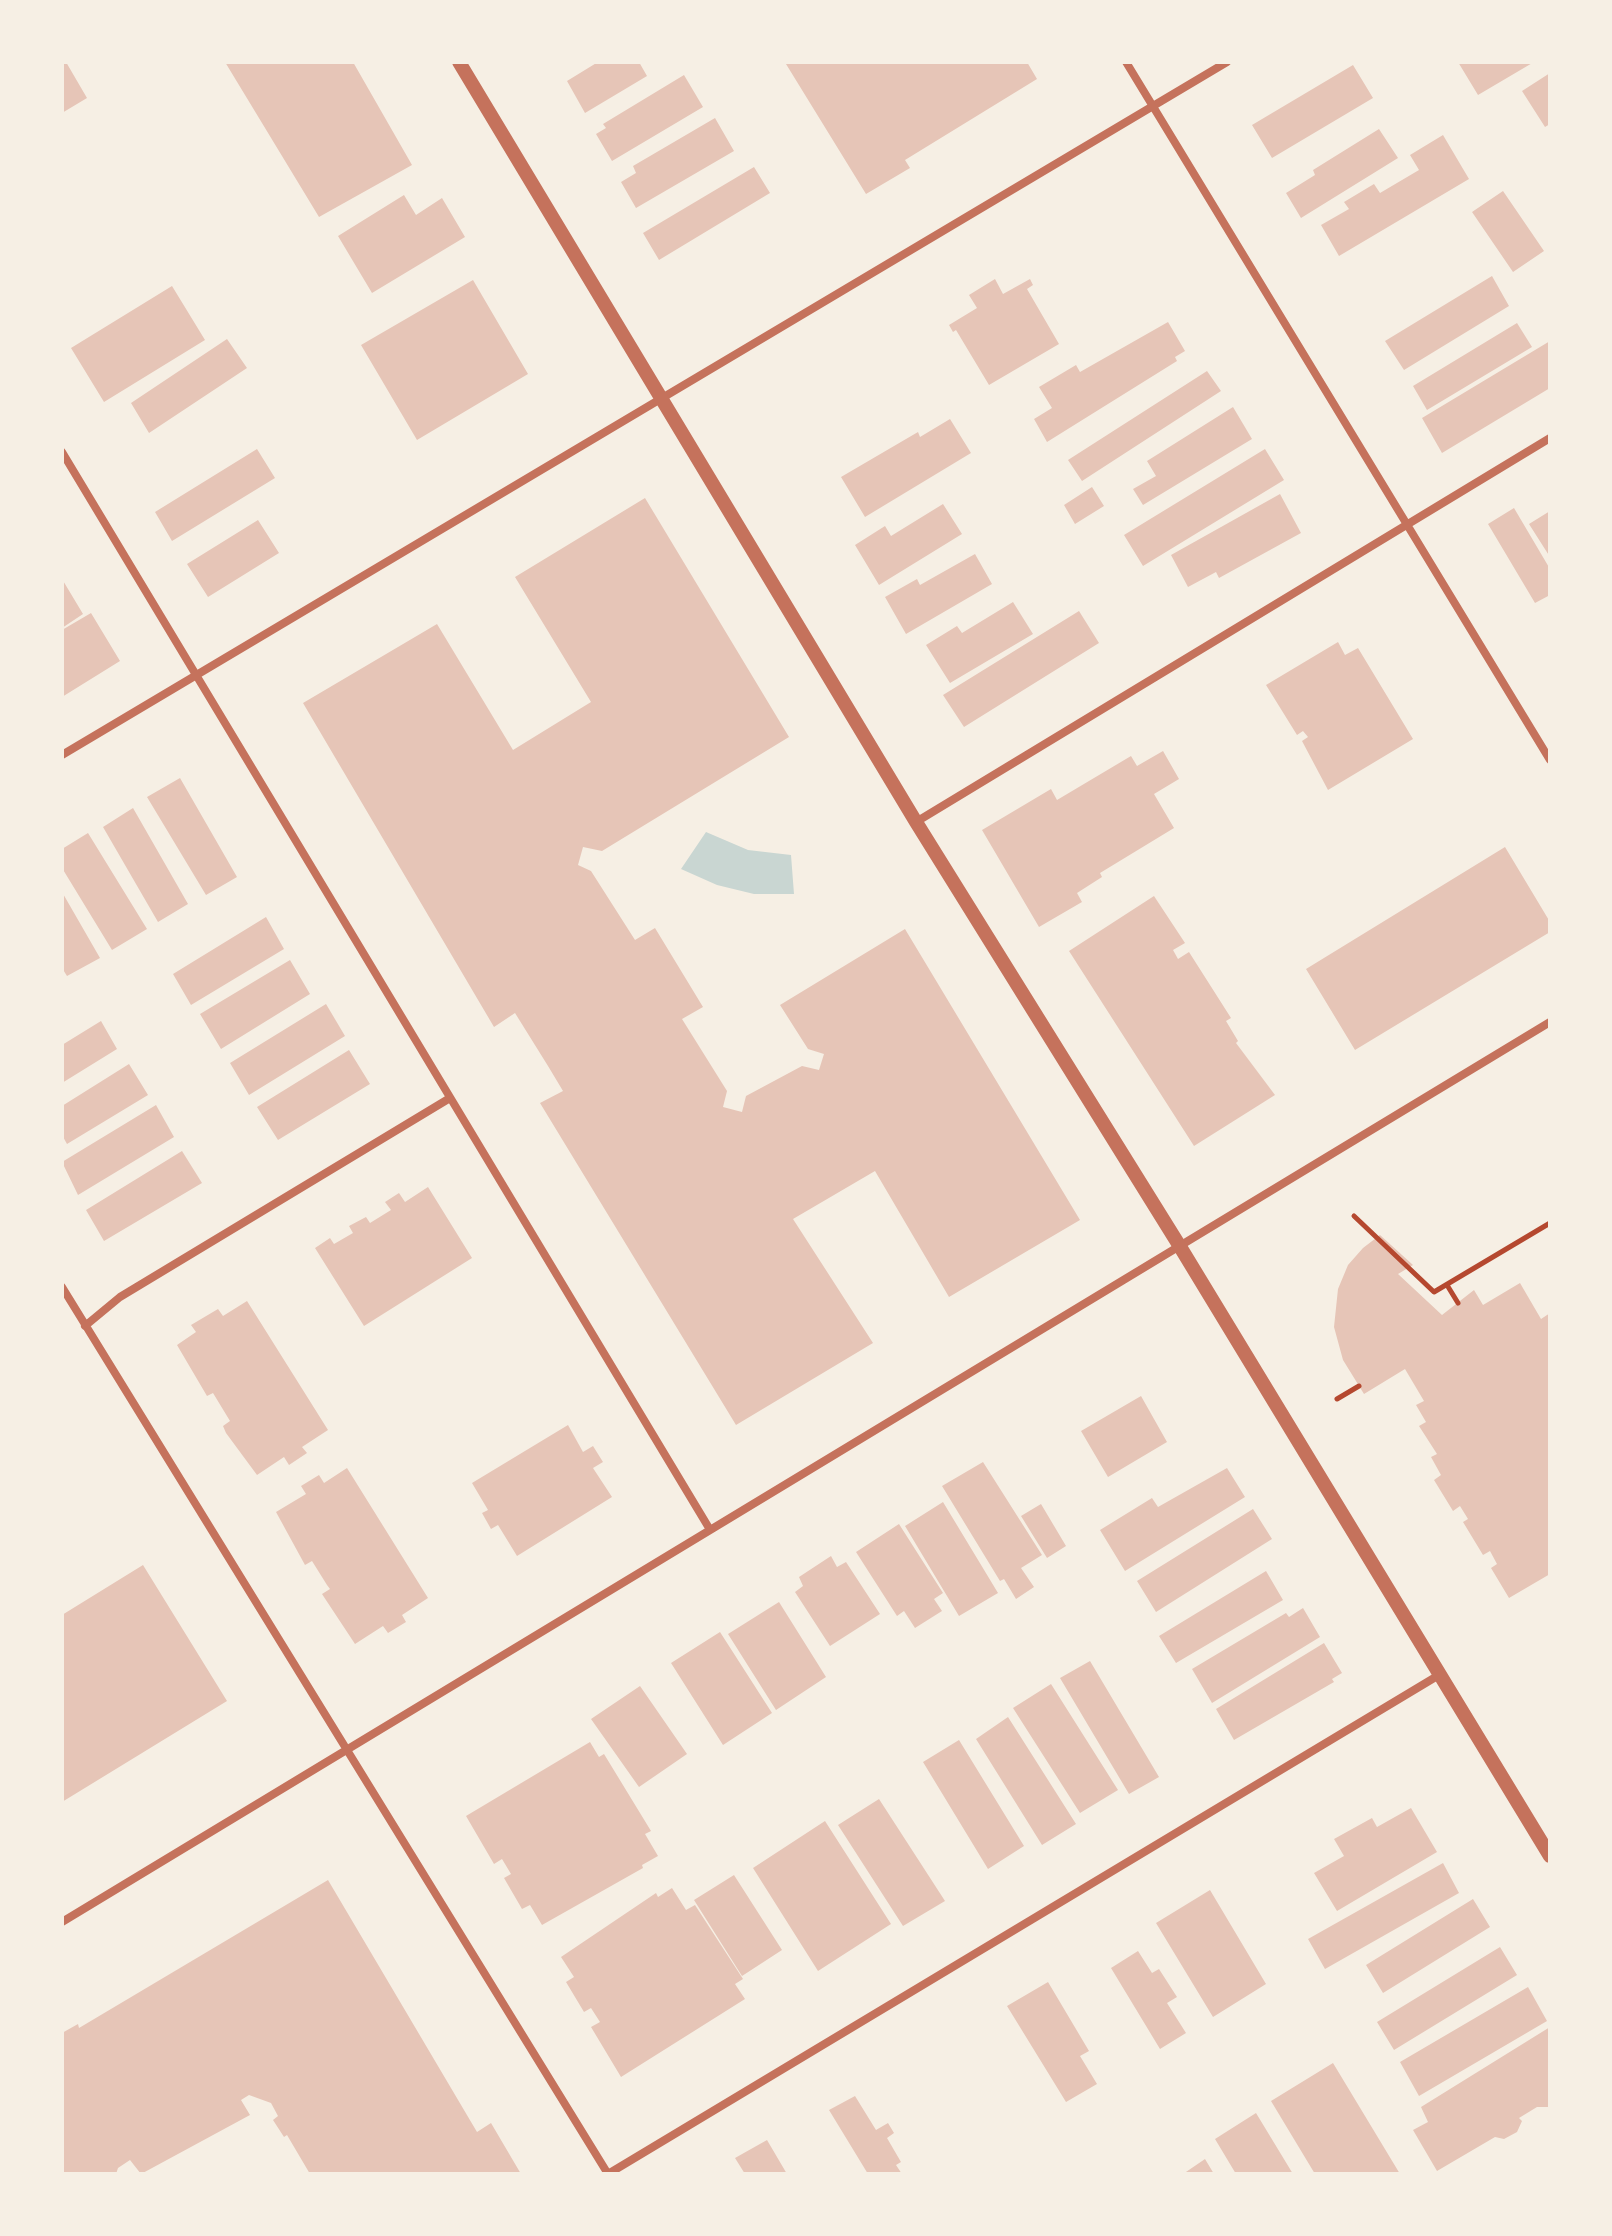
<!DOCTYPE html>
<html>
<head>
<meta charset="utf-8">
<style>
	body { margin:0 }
	#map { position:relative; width:1612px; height:2236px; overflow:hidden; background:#f6efe4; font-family:Arial,sans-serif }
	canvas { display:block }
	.frame { position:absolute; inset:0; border:64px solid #f6efe4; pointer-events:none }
</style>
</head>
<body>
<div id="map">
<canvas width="1612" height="2236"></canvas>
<div class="frame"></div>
</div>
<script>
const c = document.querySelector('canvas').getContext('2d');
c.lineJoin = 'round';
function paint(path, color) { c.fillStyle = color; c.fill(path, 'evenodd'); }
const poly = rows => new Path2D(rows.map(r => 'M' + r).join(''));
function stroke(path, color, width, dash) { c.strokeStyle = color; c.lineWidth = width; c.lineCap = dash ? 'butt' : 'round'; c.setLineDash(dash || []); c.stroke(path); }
paint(poly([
	[706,832,748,850,791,855,794,894,754,894,717,885,681,869]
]), '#c9d6d2');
paint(poly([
	[66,62,87,98,62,113,62,64],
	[225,62,353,62,412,165,319,217],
	[598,62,639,62,647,76,585,113,567,81],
	[789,62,1027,62,1037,79,905,160,910,168,866,194,786,64],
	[1458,62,1534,62,1478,95],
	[1353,65,1373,98,1272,158,1252,125],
	[1550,73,1550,124,1545,127,1522,91],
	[684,75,703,107,612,161,596,134,606,128,603,124],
	[715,118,734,151,636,208,621,182,636,173,633,166],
	[1379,129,1398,158,1301,218,1286,193,1315,175,1313,170],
	[1443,135,1469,179,1339,256,1321,225,1349,209,1344,202,1374,184,1380,193,1419,170,1410,155],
	[754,167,770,193,659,260,643,233],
	[1503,191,1544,251,1513,272,1472,212],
	[404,195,416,215,442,198,465,237,372,293,338,236],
	[1492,276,1509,306,1404,370,1385,341],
	[995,279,1003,294,1030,279,1033,285,1027,289,1059,344,989,385,956,330,953,332,949,325,977,308,969,295],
	[473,280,528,374,417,440,361,345],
	[172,286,205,340,104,402,71,348],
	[1168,322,1185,351,1175,357,1177,361,1047,442,1034,419,1052,408,1039,387,1076,365,1080,372],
	[1517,323,1532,347,1427,410,1413,386],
	[227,339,247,368,149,433,131,403],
	[1550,341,1550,388,1442,453,1422,418],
	[1207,371,1221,391,1082,481,1068,460],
	[1233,407,1252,439,1143,505,1133,489,1156,476,1147,461],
	[950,419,971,453,865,517,841,477,918,432,920,437],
	[257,449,275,478,172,541,155,512],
	[1265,449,1284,480,1143,566,1124,535],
	[1092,487,1104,506,1075,524,1064,505],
	[1280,494,1301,533,1219,578,1216,572,1188,587,1171,555],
	[645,498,789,737,602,851,583,847,578,865,591,871,635,940,655,928,703,1007,682,1019,727,1091,723,1107,742,1112,746,1096,802,1066,819,1070,824,1054,808,1049,780,1005,905,929,1080,1220,949,1297,875,1171,793,1219,873,1343,736,1425,540,1103,563,1091,548,1066,515,1013,494,1027,303,703,437,624,513,750,591,702,515,577],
	[943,504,962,534,879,585,855,545,885,526,891,536],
	[1514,508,1550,569,1550,595,1535,603,1488,524],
	[1550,511,1550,557,1529,524],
	[258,520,279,553,208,597,187,564],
	[975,554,992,584,906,634,885,597,917,579,920,585],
	[62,579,83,614,62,628],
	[1013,602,1033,634,950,683,926,645,957,626,962,633],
	[1079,611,1099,643,964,727,943,695],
	[91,613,120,661,62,697,62,630],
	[1338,642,1345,655,1358,648,1413,739,1328,790,1302,741,1308,737,1303,731,1297,735,1266,685],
	[1163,751,1179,779,1154,794,1174,828,1100,873,1102,877,1077,893,1082,902,1039,927,982,830,1051,789,1057,800,1131,756,1137,766],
	[180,778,237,877,206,895,147,797],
	[133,808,188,904,158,922,103,827],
	[88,833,147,929,112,950,62,868,62,849],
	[1505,847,1550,922,1550,932,1355,1050,1306,969],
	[62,892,100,958,67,976,62,968],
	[1154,896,1185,943,1173,950,1178,959,1189,952,1231,1018,1226,1021,1238,1041,1236,1043,1275,1095,1194,1146,1069,951],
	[266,917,284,949,191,1005,173,974],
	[290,960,310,994,221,1049,200,1014],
	[326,1004,345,1036,249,1095,230,1063],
	[101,1021,117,1049,62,1083,62,1045],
	[349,1050,370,1084,278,1140,257,1107],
	[129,1064,148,1095,67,1144,62,1135,62,1106],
	[156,1105,174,1137,78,1195,62,1162],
	[182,1151,202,1183,104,1241,86,1210],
	[428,1187,472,1258,364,1326,315,1248,330,1238,334,1244,353,1233,349,1226,366,1217,370,1223,391,1210,385,1202,399,1193,405,1202],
	[1380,1235,1413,1265,1398,1274,1442,1315,1474,1290,1483,1305,1520,1283,1541,1319,1550,1313,1550,1574,1509,1598,1491,1568,1497,1564,1490,1551,1483,1555,1463,1522,1468,1519,1460,1506,1453,1511,1434,1480,1441,1475,1431,1457,1437,1454,1419,1426,1426,1422,1416,1405,1424,1401,1405,1369,1364,1394,1343,1360,1334,1327,1338,1289,1348,1265,1363,1248],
	[247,1301,328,1430,302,1447,307,1453,289,1465,284,1457,257,1475,226,1433,223,1426,230,1421,213,1393,207,1396,177,1345,196,1332,191,1325,218,1309,223,1316],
	[1141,1396,1167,1442,1108,1477,1081,1431],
	[568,1425,583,1452,593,1446,603,1462,593,1468,612,1497,517,1556,498,1525,491,1529,482,1513,488,1510,472,1483],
	[983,1462,1042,1555,1021,1568,1034,1587,1016,1599,1004,1579,1000,1581,942,1486],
	[347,1468,428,1598,402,1615,406,1622,388,1633,383,1626,355,1644,322,1594,330,1589,327,1585,312,1561,305,1565,276,1512,306,1494,301,1486,319,1475,324,1483],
	[1227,1468,1245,1497,1125,1571,1100,1530,1152,1498,1158,1507],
	[943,1502,998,1593,959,1616,905,1526],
	[1041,1504,1066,1546,1047,1558,1021,1516],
	[1253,1509,1272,1539,1156,1612,1137,1581],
	[899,1524,943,1593,934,1599,942,1611,915,1628,904,1611,897,1616,856,1552],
	[831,1556,837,1567,846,1562,880,1614,830,1646,795,1592,803,1586,799,1577],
	[143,1565,227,1701,62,1802,62,1615],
	[1266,1571,1283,1600,1176,1663,1159,1636],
	[779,1602,826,1677,776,1710,728,1634],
	[1303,1608,1320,1637,1212,1703,1192,1669,1286,1613,1289,1617],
	[720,1632,772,1713,723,1745,671,1663],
	[1324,1643,1342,1673,1332,1679,1334,1682,1234,1740,1216,1709],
	[1090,1661,1159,1777,1129,1794,1060,1678],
	[1051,1684,1118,1790,1080,1813,1013,1708],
	[640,1686,687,1754,639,1787,591,1719],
	[1008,1717,1076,1824,1042,1845,976,1739],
	[959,1740,1024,1846,988,1869,923,1762],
	[590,1742,599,1757,604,1754,651,1831,645,1834,658,1856,642,1865,643,1868,542,1925,530,1905,522,1909,504,1878,511,1874,502,1859,494,1864,466,1816],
	[879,1799,945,1901,903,1926,838,1825],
	[1411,1808,1437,1852,1337,1911,1314,1873,1344,1856,1334,1839,1372,1818,1377,1827],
	[825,1821,891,1924,818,1971,753,1868],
	[1443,1863,1459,1893,1325,1969,1308,1939],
	[734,1875,782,1950,742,1976,694,1900],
	[328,1880,477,2132,491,2123,521,2174,310,2174,287,2135,284,2137,273,2120,278,2116,271,2103,249,2095,241,2100,250,2115,141,2174,130,2160,118,2168,116,2174,62,2174,62,2033,78,2024,79,2028],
	[672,1888,686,1910,695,1905,743,1979,735,1984,745,1999,621,2077,591,2027,600,2022,591,2008,584,2012,566,1982,574,1977,561,1957,656,1893,658,1897],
	[1210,1890,1266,1984,1213,2017,1156,1923],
	[1473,1899,1490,1927,1383,1993,1366,1965],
	[1500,1947,1517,1975,1394,2050,1377,2022],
	[1138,1951,1152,1973,1159,1969,1177,1997,1167,2003,1186,2033,1160,2049,1111,1968],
	[1048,1982,1089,2051,1080,2056,1097,2084,1066,2102,1007,2006],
	[1528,1987,1547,2021,1419,2096,1400,2062],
	[1550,2027,1550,2107,1537,2107,1519,2118,1522,2121,1517,2132,1504,2139,1495,2137,1437,2171,1413,2130,1428,2122,1421,2107],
	[1333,2063,1400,2174,1315,2174,1271,2101],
	[855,2096,876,2130,888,2123,894,2133,887,2138,901,2162,896,2165,902,2174,868,2174,829,2110],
	[1256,2113,1293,2174,1236,2174,1215,2139],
	[767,2140,787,2174,745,2174,735,2158],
	[1205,2159,1214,2174,1183,2174]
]), '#e6c5b7');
stroke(poly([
	[1354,1216,1434,1292,1550,1223],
	[1447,1285,1458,1303],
	[1337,1399,1359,1386]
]), '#b5482f', 5);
stroke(poly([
	[1126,62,1550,760],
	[62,452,709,1528],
	[62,755,1227,62],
	[916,822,1550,438],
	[62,1287,608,2174,1439,1675],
	[85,1326,120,1297,450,1098],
	[62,1922,1550,1022]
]), '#c5725c', 8);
stroke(poly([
	[459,62,916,822,1179,1245,1550,1856]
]), '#c5725c', 14);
</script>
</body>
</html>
